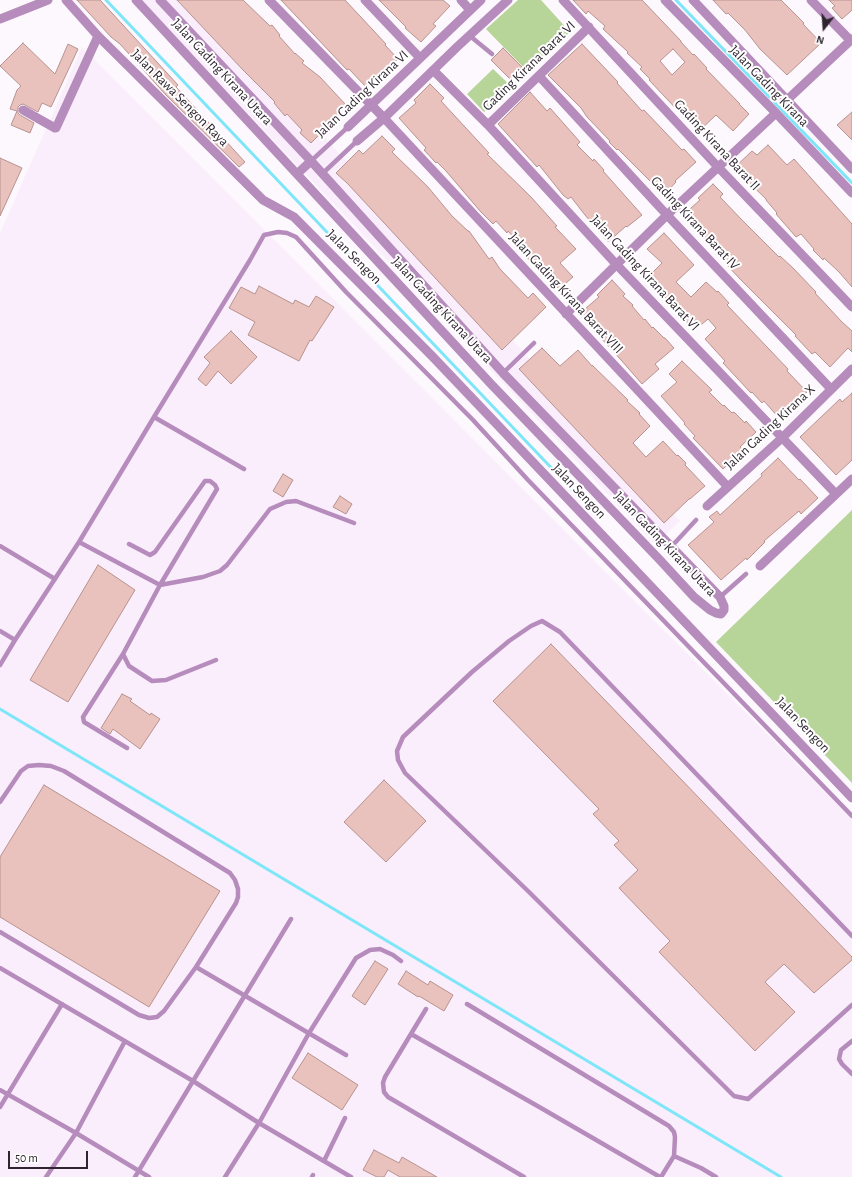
<!DOCTYPE html>
<html>
<head>
<meta charset="utf-8">
<style>
	body { margin:0 }
	#map { position:relative; width:852px; height:1177px; overflow:hidden; background:#fdf8fd; font-family:"Alegreya Sans",sans-serif }
	canvas { display:block }
	.north { position:absolute; left:804px; top:8px; width:40px; height:40px; -webkit-text-stroke:3px #fff; paint-order:stroke; rotate:197deg; font-size:11px; font-weight:700; line-height:16px; text-align:center; color:#2f252f }
	.north::after { content:''; display:block; margin:auto; width:14px; height:18px; background:#2f252f; clip-path:polygon(50% 0,100% 100%,50% 72%,0 100%) }
	.scale { position:absolute; left:8px; top:1151px; width:80px; height:18px; box-sizing:border-box; border:2px solid #2f252f; border-top:0; padding-left:5px; font-size:12px; line-height:14px; white-space:nowrap; color:#2f252f; -webkit-text-stroke:3px #fff; paint-order:stroke }
</style>
</head>
<body>
<div id="map">
<canvas width="852" height="1177"></canvas>
<div class="north">N</div>
<div class="scale">50 m</div>
</div>
<script>
const c = document.querySelector('canvas').getContext('2d');
c.lineJoin = 'round';
function paint(path, color) { c.fillStyle = color; c.fill(path, 'evenodd'); }
const poly = rows => new Path2D(rows.map(r => 'M' + r).join(''));
function stroke(path, color, width, dash) { c.strokeStyle = color; c.lineWidth = width; c.lineCap = dash ? 'butt' : 'round'; c.setLineDash(dash || []); c.stroke(path); }
function write(font, color, halo, rows, align = 'center') {
  c.font = font + ' "Alegreya Sans",sans-serif'; c.lineWidth = 4; c.setLineDash([]); c.textBaseline = 'middle'; c.strokeStyle = halo; c.fillStyle = color; for (const [text, x, y, turn = 0] of rows) {
    c.save(); c.translate(x, y); c.rotate((+turn || 0) * Math.PI / 180); c.textAlign = isNaN(turn) ? turn : align; if (halo) c.strokeText(text, 0, 0); c.fillText(text, 0, 0); c.restore();
  }
}
paint(poly([
	[141,0,197,0,680,521,655,544],
	[82,47,852,819,852,1177,0,1177,0,233]
]), '#fbeefc');
paint(poly([
	[518,0,541,0,570,32,528,72,486,29],
	[493,69,511,86,484,112,467,94],
	[852,510,852,783,716,642]
]), '#b7d499');
stroke(poly([
	[106,0,580,498],
	[676,0,852,183],
	[0,709,781,1177]
]), '#7ee6f9', 3);
const building = poly([
	[77,0,100,0,178,85,176,87,245,162,239,167,166,95,120,44,111,37,77,0],
	[177,0,243,0,270,26,272,25,280,35,279,36,295,54,295,53,304,61,302,63,320,77,346,105,328,123,329,125,311,143,300,133,302,130,287,114,285,116,274,103,275,102,243,70,177,0],
	[281,0,345,0,386,44,385,45,398,59,383,73,382,71,365,86,349,69,347,70,281,0],
	[379,0,443,0,450,6,433,24,436,26,421,42,405,28,406,27,379,0],
	[573,0,642,0,681,41,681,42,693,55,694,54,707,68,706,69,740,104,739,104,749,114,733,131,716,115,698,132,649,80,650,79,640,69,642,67,627,53,628,52,603,29,605,26,588,11,586,14,573,0],
	[673,49,685,62,672,75,660,61,673,49],
	[713,0,781,0,804,23,803,24,821,43,787,75,760,49,745,30,728,13,726,14,713,0],
	[829,0,852,0,852,10,842,19,832,8,835,6,829,0],
	[23,43,55,74,68,44,78,49,51,107,42,103,38,112,23,104,20,105,18,107,18,113,20,115,34,123,30,133,11,125,17,111,10,109,17,90,21,86,0,66,23,43],
	[582,44,618,82,617,83,642,111,644,110,682,150,684,149,696,162,675,181,676,182,663,196,651,184,652,183,618,149,617,150,609,142,610,141,587,117,581,108,548,75,582,44],
	[503,48,522,67,510,79,491,60,503,48],
	[430,84,444,98,441,101,489,153,487,154,531,197,557,226,555,227,576,249,560,263,573,277,559,289,546,275,545,277,521,251,524,249,508,231,507,233,496,221,493,224,480,211,446,171,437,162,436,163,424,150,426,148,399,118,416,103,414,100,430,84],
	[530,92,547,111,550,108,580,142,577,145,593,161,594,159,604,170,603,171,642,215,627,227,626,226,608,242,585,215,571,197,568,199,563,195,539,165,537,167,498,124,530,92],
	[852,112,852,140,837,125,852,112],
	[382,136,395,149,392,152,428,187,452,216,468,231,469,231,489,259,492,257,500,269,528,298,533,293,546,307,502,350,347,183,336,173,359,150,363,154,382,136],
	[768,145,787,165,794,159,852,224,852,287,839,272,824,258,823,260,813,250,814,249,801,234,796,237,776,214,777,213,766,200,766,199,734,168,752,151,757,155,768,145],
	[0,158,22,168,0,216,0,158],
	[713,184,723,194,720,197,742,220,779,257,780,256,793,268,816,292,815,293,842,322,852,331,852,352,848,348,830,367,815,352,812,354,795,336,796,335,742,281,725,263,726,262,713,250,714,249,682,216,700,200,698,198,713,184],
	[664,233,694,265,676,282,691,297,706,282,717,292,718,291,729,303,727,305,788,369,787,371,807,392,779,418,764,401,762,403,752,392,751,393,723,363,725,361,705,339,716,328,708,319,695,330,666,302,668,300,646,279,662,263,647,249,664,233],
	[612,280,625,294,623,296,633,305,632,306,644,320,645,319,652,328,653,327,664,338,665,338,674,348,655,364,659,369,642,384,621,360,579,314,599,297,597,295,612,280],
	[259,286,293,304,295,300,309,307,316,296,334,307,312,341,310,340,299,361,248,335,255,322,229,308,241,287,255,294,259,286],
	[231,331,257,357,231,384,218,371,206,386,198,379,210,363,204,357,231,331],
	[542,348,560,366,578,350,592,366,592,365,628,400,627,401,640,413,639,414,650,426,633,443,646,457,663,441,677,456,678,455,686,463,685,465,705,486,690,499,689,499,664,523,519,369,542,348],
	[682,361,712,390,709,392,723,406,724,405,732,413,734,412,745,423,746,421,756,432,740,447,743,450,723,469,693,438,695,436,684,424,685,423,661,396,677,382,669,374,682,361],
	[852,393,852,460,836,475,800,437,840,399,842,402,852,393],
	[778,458,799,480,800,479,818,498,801,514,799,511,764,541,765,542,747,560,746,558,721,580,688,545,714,522,709,517,717,511,720,515,762,476,761,474,778,458],
	[283,474,293,480,283,497,273,491,283,474],
	[340,496,352,504,346,514,333,507,340,496],
	[98,565,135,590,68,702,30,680,98,565],
	[551,644,852,957,852,960,814,993,784,964,765,982,795,1012,755,1051,659,952,670,941,619,888,638,870,614,845,619,841,593,814,599,809,493,701,551,644],
	[122,694,132,699,130,701,150,715,151,713,160,719,140,749,113,729,110,734,101,728,122,694],
	[384,780,426,821,386,862,344,822,384,780],
	[44,785,220,891,149,1007,0,917,0,857,44,785],
	[375,961,388,969,365,1005,352,996,375,961],
	[406,971,428,985,430,981,453,995,444,1011,419,996,418,997,398,984,406,971],
	[308,1053,358,1085,342,1110,292,1078,308,1053],
	[374,1150,399,1163,402,1157,437,1177,400,1177,388,1170,384,1177,377,1177,363,1170,374,1150]
]);
paint(building, '#e9c1bd');
stroke(building, '#b8938f', 1);
stroke(poly([
	[470,36,492,54],
	[311,161,348,127],
	[322,174,357,141],
	[503,373,534,343],
	[154,417,244,469],
	[79,542,160,585,123,654,129,666,152,681,166,680,216,660],
	[129,544,150,555,155,552,205,481,210,481,215,485,217,489,160,585,203,577,220,571,227,565,270,509,286,502,296,501,354,523],
	[0,546,55,579],
	[671,547,696,520],
	[720,597,746,574],
	[0,631,15,640],
	[123,654,83,717,84,722,127,748],
	[0,665,15,640,79,542,154,417,250,260,264,235,278,232,287,233,296,237,346,292,473,420,528,480,852,816],
	[0,802,21,771,28,766,39,765,51,766,64,771,230,873,235,880,238,889,238,897,236,903,196,967,164,1011,157,1017,149,1018,139,1015,0,932],
	[852,936,560,632,542,621,531,626,509,641,472,672,403,737,397,751,398,760,405,773,528,891,734,1096,748,1099,852,1005],
	[196,967,346,1055],
	[0,968,193,1081,259,1123,351,1177],
	[467,1004,669,1126,674,1132,675,1137,674,1156,661,1177],
	[426,1009,385,1077,383,1083,384,1092,388,1097,524,1177],
	[411,1034,541,1108,660,1177],
	[852,1041,841,1050,839,1059,842,1064,852,1074],
	[0,1090,76,1133,149,1177],
	[0,1107,62,1004],
	[674,1156,701,1168,716,1177],
	[324,1161,345,1118],
	[46,1177,76,1133,125,1041],
	[135,1177,291,919],
	[225,1177,259,1123,309,1033,356,958,370,950,380,949,393,955,401,961],
	[312,1177,313,1175]
]), '#b68cbc', 4.5);
stroke(poly([
	[66,0,98,36,263,200,294,217,432,356,852,798],
	[136,0,491,384,659,559,694,597,710,610,716,613,721,614,724,610,724,606,720,597,503,373,311,161,160,0],
	[269,0,384,118,728,487],
	[365,0,420,58],
	[461,0,470,10],
	[563,0,718,167,852,307],
	[665,0,776,113,852,193],
	[693,0,852,169],
	[811,0,851,41],
	[0,19,48,0],
	[434,71,488,125,616,264,836,494],
	[539,76,667,215,831,389],
	[787,100,852,39],
	[23,110,55,128,56,128,98,36],
	[488,125,589,27],
	[348,127,481,0],
	[357,141,384,118,457,47,508,0],
	[297,174,311,161],
	[566,314,667,215,776,113],
	[707,506,783,437,852,369],
	[760,566,852,479]
]), '#b68cbc', 9);
write('14px', '#2f252f', '#fff', [
	["Gading Kirana Barat VI",529,66,-44],
	["Jalan Gading Kirana Utara",222,72,47],
	["Jalan Gading Kirana",769,86,46],
	["Jalan Gading Kirana VI",362,94,-43],
	["Jalan Rawa Sengon Raya",180,98,45],
	["Gading Kirana Barat II",717,145,47],
	["Gading Kirana Barat IV",695,223,47],
	["Jalan Sengon",354,257,45],
	["Jalan Gading Kirana Barat VI",645,273,47],
	["Jalan Gading Kirana Barat VIII",566,293,47],
	["Jalan Gading Kirana Utara",442,310,47],
	["Jalan Gading Kirana X",770,427,-43],
	["Jalan Sengon",579,491,46],
	["Jalan Gading Kirana Utara",665,544,46],
	["Jalan Sengon",803,725,46]
]);
</script>
</body>
</html>
